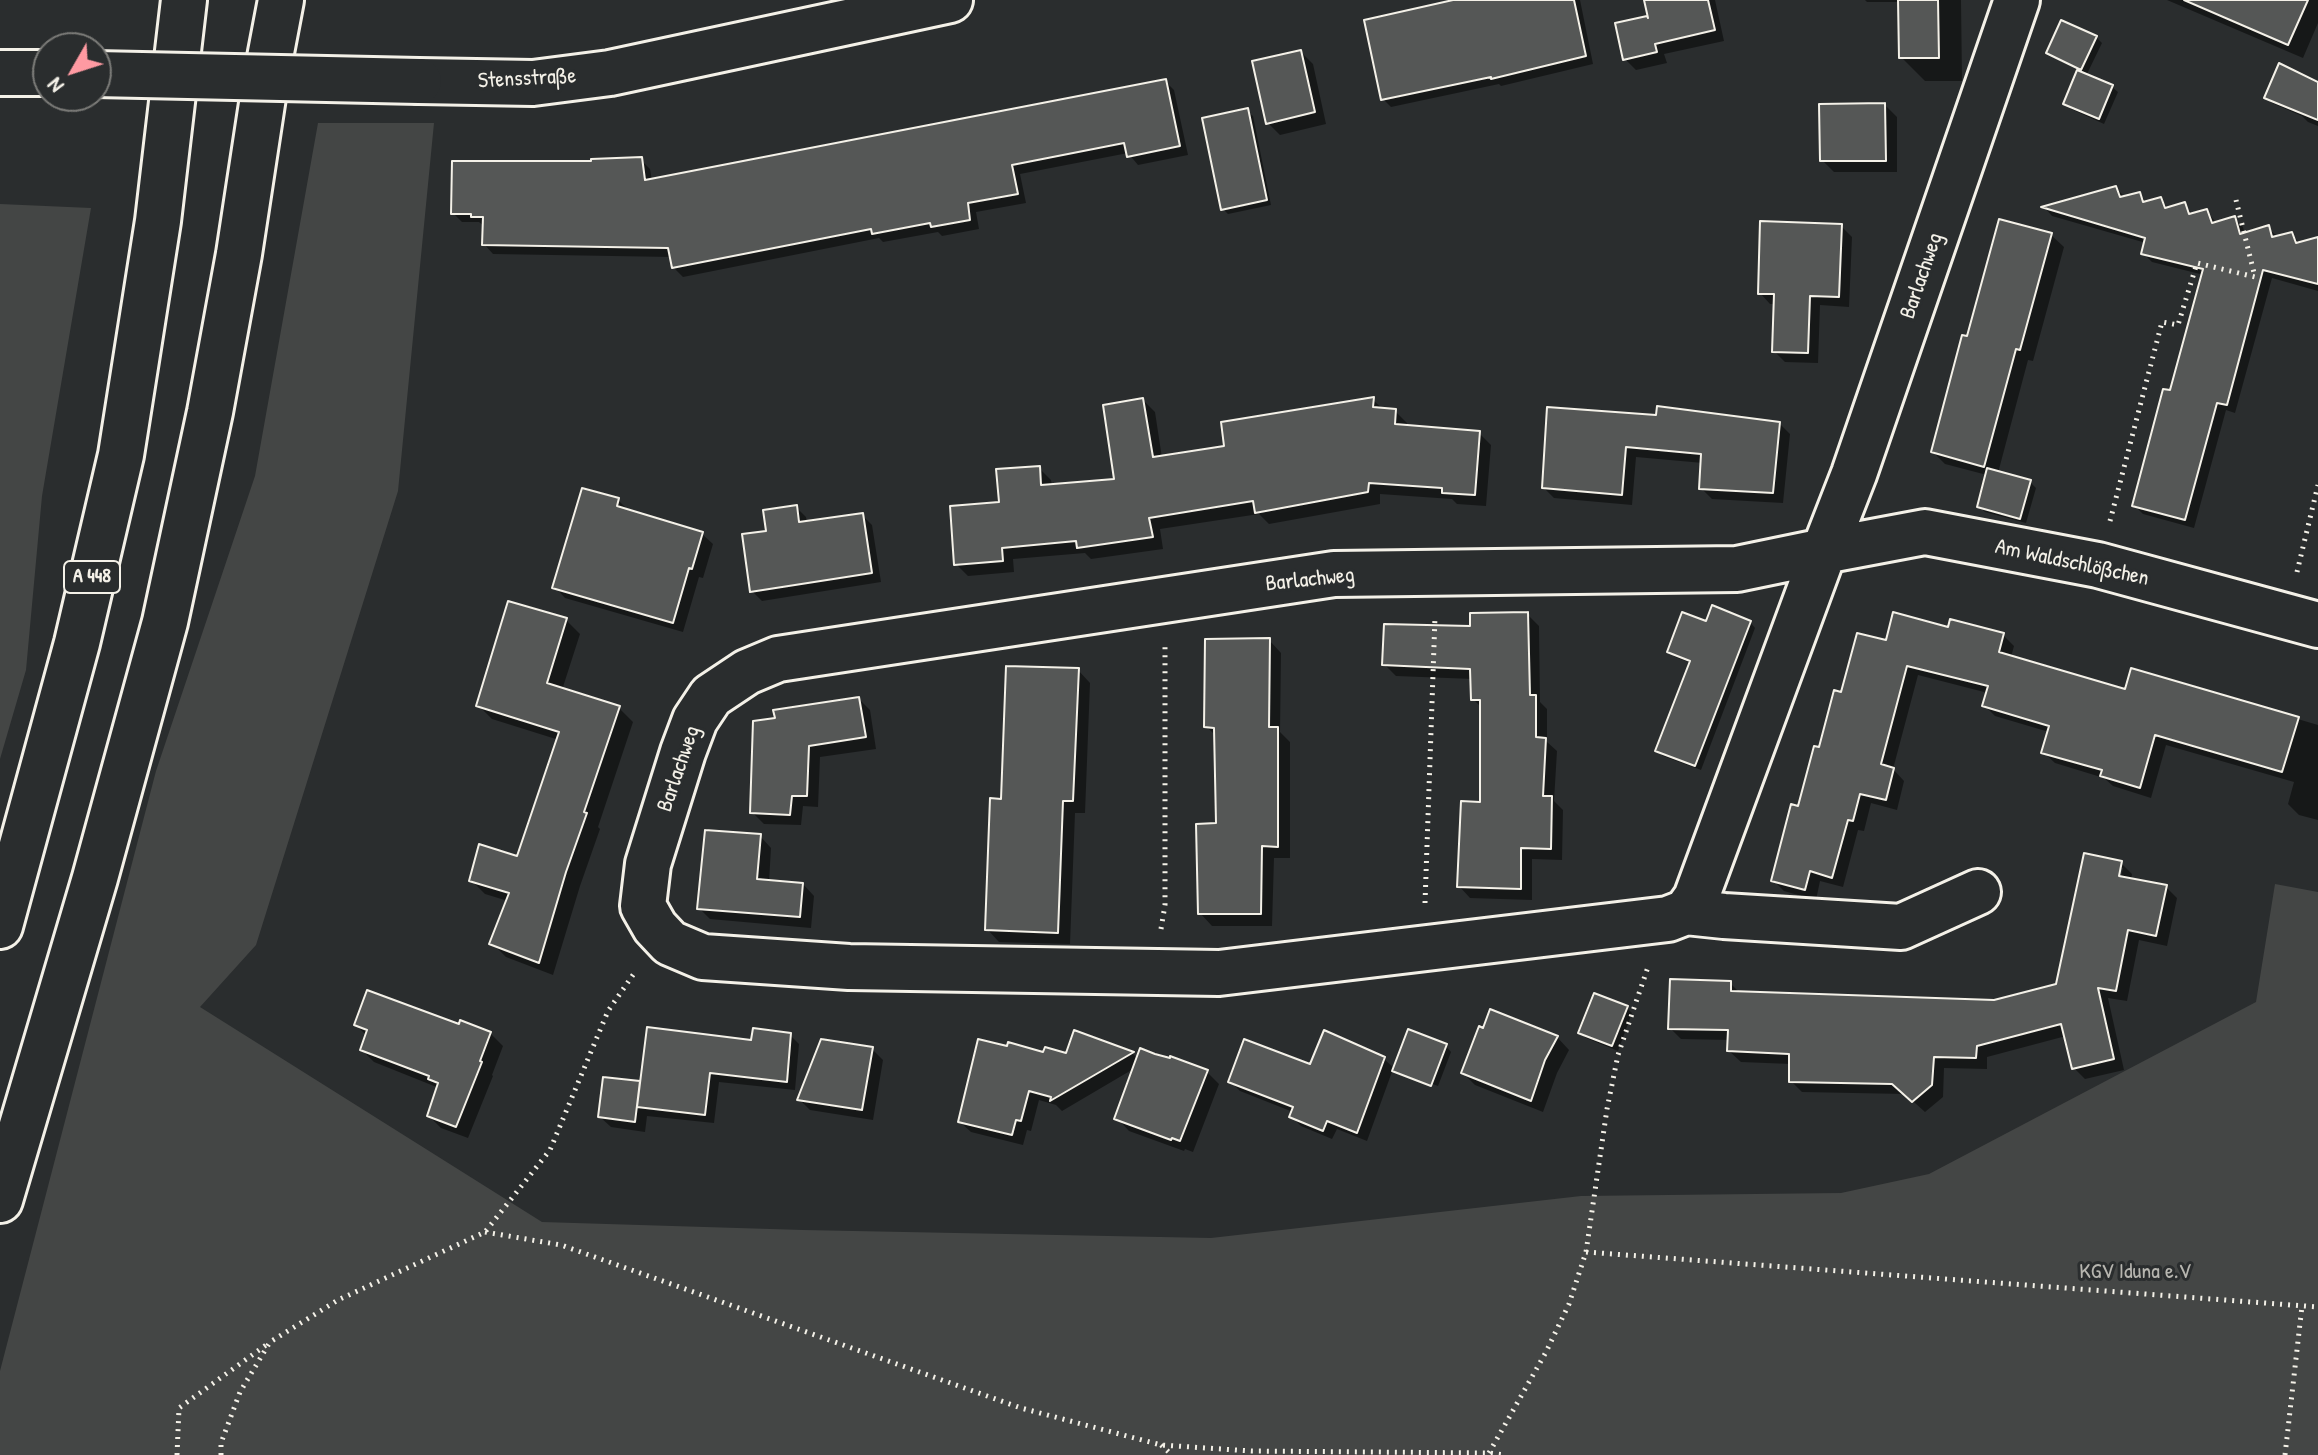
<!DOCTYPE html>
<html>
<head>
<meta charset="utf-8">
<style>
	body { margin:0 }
	#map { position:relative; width:2318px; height:1455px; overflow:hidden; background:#2a2d2e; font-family:"Patrick Hand",sans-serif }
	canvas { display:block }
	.north { position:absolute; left:32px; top:32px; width:80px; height:80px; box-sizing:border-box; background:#2a2d2e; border:2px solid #7b7b78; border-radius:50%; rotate:231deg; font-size:22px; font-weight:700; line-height:32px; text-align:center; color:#f4f1e8 }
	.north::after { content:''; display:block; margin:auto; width:28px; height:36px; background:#ff9aa2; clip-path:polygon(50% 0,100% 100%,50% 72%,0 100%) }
</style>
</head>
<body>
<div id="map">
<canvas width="2318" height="1455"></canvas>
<div class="north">N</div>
</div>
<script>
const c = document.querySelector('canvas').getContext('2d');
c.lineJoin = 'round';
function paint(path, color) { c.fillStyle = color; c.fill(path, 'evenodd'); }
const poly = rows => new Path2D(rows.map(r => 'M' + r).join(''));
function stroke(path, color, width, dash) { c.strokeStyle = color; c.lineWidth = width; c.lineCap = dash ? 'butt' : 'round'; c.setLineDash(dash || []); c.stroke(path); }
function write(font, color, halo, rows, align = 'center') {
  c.font = font + ' "Patrick Hand",sans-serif'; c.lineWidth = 6; c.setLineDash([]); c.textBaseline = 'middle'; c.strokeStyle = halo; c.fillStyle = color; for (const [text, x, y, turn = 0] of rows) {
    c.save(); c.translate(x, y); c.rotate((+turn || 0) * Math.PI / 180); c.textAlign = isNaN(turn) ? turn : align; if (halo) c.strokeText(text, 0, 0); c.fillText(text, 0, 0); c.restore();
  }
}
paint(poly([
	[318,123,434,123,398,491,256,945,200,1007,542,1222,803,1230,1211,1238,1581,1196,1841,1193,1929,1174,2256,1002,2275,884,2318,892,2318,1455,0,1455,0,1371,156,771,255,476],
	[0,204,91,208,42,496,26,670,0,759]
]), '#444645');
paint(poly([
	[1463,0,1580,0,1593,64,1501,86,1499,84,1391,107,1383,99],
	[1646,0,1715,0,1724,41,1664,54,1667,63,1636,70,1625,59,1651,22],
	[1865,0,1963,0,1961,0,1962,81,1925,81,1901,57,1900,2,1867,2],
	[2167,0,2318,0,2318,23,2303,58],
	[2096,37,2102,43,2086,76,2112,87,2118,92,2104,124,2071,109,2065,104,2079,70,2054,58,2048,53],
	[1301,52,1313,64,1326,124,1280,135,1268,123],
	[1165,81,1174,90,1188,155,1138,165,1128,153,1020,174,1026,203,976,212,979,229,942,236,938,232,883,242,879,238,683,277,674,268,672,257,493,254,484,244,484,226,479,222,462,222,453,213,593,163,641,160,650,169,652,181],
	[2318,83,2318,126,2308,122,2302,116,2272,103,2266,98],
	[1885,105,1897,117,1897,172,1834,172,1822,160],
	[1247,111,1253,116,1271,205,1228,214,1223,209],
	[2116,188,2126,198,2139,194,2147,203,2160,199,2169,209,2184,205,2194,215,2207,211,2217,224,2234,218,2243,227,2245,235,2268,228,2278,237,2291,234,2301,244,2318,243,2318,291,2272,278,2235,413,2226,410,2194,528,2143,514,2134,505,2172,393,2204,275,2152,262,2143,253,2146,243,2052,216,2045,208],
	[1841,226,1852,237,1849,307,1820,305,1818,363,1785,362,1774,351,1776,304,1770,304,1760,293],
	[2051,235,2064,247,2033,361,2028,360,1998,473,2030,482,2036,488,2026,523,1985,512,1979,506,1987,475,1945,464,1933,452],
	[1143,400,1155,412,1162,458,1227,448,1373,400,1384,410,1395,411,1407,423,1407,427,1479,433,1491,445,1486,506,1457,504,1452,499,1380,494,1380,504,1269,524,1259,514,1160,529,1163,549,1091,559,1085,553,1013,559,1014,572,968,576,956,564,1001,504,1039,468,1051,480,1052,486,1117,481],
	[1548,409,1779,423,1790,434,1783,503,1712,499,1701,488,1703,463,1636,457,1632,505,1554,498,1544,488],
	[618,500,628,510,702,534,713,544,703,578,699,577,683,632,565,598,555,587],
	[796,507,806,517,807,523,862,515,872,525,881,582,762,601,752,591,768,532],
	[1527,614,1539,626,1540,702,1547,709,1547,742,1557,751,1554,801,1563,810,1562,860,1532,859,1532,900,1470,898,1459,886,1482,804,1482,708,1473,699,1473,679,1396,676,1384,664,1472,629],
	[566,620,580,634,562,690,619,708,633,722,598,827,600,829,580,886,553,975,506,957,492,943,508,901,485,894,471,880,519,858,559,740,492,719,478,705],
	[1750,622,1755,628,1701,770,1663,756,1658,751,1691,663,1675,657,1670,652,1707,624],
	[1949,629,2003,635,2014,646,2011,657,2126,691,2132,670,2318,725,2318,820,2299,815,2288,804,2294,782,2166,745,2151,798,2113,786,2104,778,2055,763,2043,752,2049,732,1995,716,1984,705,1988,693,1918,675,1893,769,1904,781,1897,810,1871,803,1864,831,1858,830,1843,887,1820,881,1816,900,1784,891,1773,880,1842,695,1887,643],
	[1269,640,1281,653,1280,732,1290,742,1290,858,1274,858,1272,926,1212,926,1200,913,1218,825,1216,736,1206,726],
	[1078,670,1090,683,1085,813,1075,813,1070,944,999,942,987,929,1003,801],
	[859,699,870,710,876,749,820,757,818,807,803,806,801,825,764,824,752,812,755,723],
	[760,836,771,848,769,882,803,884,814,896,811,928,710,919,699,908],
	[2121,863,2132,874,2131,880,2166,887,2177,898,2167,946,2139,940,2127,1001,2108,998,2124,1070,2085,1079,2074,1068,2066,1036,1987,1057,1987,1069,1944,1068,1943,1097,1925,1112,1905,1094,1802,1092,1791,1081,1791,1064,1741,1062,1729,1051,1730,1040,1681,1039,1670,1028,1730,983,1741,994,1994,1002,2057,986],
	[2118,868,2123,868,2119,886],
	[1627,1008,1632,1013,1618,1051,1586,1038,1580,1033],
	[356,1025,460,1027,490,1033,503,1046,492,1075,493,1076,468,1138,441,1128,429,1116,439,1088,374,1062,362,1050,367,1036],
	[1075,1032,1133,1054,1138,1059,1207,1072,1219,1084,1193,1152,1185,1149,1184,1151,1129,1131,1117,1118,1135,1068,1062,1111,1056,1105,1039,1100,1031,1131,1027,1130,1023,1145,971,1132,960,1122,1044,1054,1067,1055],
	[790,1035,799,1044,795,1090,719,1082,714,1123,647,1116,645,1132,611,1127,600,1117,639,1083,642,1086,753,1042],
	[1557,1037,1569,1050,1557,1073,1543,1112,1475,1085,1463,1073],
	[1446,1046,1451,1052,1438,1086,1398,1071,1398,1074,1393,1069,1367,1141,1337,1129,1332,1139,1301,1126,1291,1116,1293,1112,1240,1091,1231,1082,1311,1066,1384,1059,1395,1069],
	[872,1049,883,1060,873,1120,810,1110,799,1099]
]), '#0007');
const building = poly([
	[1453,0,1574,0,1586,56,1491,79,1491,77,1381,100,1364,20,1453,0],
	[1644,0,1708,0,1715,30,1655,44,1657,52,1623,60,1615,23,1647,16,1648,18,1644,0],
	[1898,0,1938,0,1939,58,1899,58,1898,0],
	[2184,0,2308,0,2288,45,2184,0],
	[2061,20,2097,36,2081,70,2046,53,2061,20],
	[1301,50,1315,112,1266,124,1252,61,1301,50],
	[2279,63,2318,82,2318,120,2264,98,2279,63],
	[2077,70,2113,85,2099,119,2063,104,2077,70],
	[1166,79,1180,146,1127,157,1124,143,1012,165,1018,194,968,203,970,220,931,227,930,223,872,234,871,229,672,268,668,248,482,245,483,217,471,217,471,214,451,214,452,161,591,161,591,159,642,157,645,180,1166,79],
	[1885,103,1886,161,1820,161,1819,104,1885,103],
	[1248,108,1267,200,1221,210,1202,118,1248,108],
	[2116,186,2120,197,2140,192,2143,202,2161,197,2165,208,2185,202,2189,214,2207,209,2212,223,2235,216,2240,234,2269,225,2272,237,2292,232,2296,243,2318,237,2318,284,2263,270,2227,405,2217,403,2185,520,2132,506,2163,389,2170,390,2203,269,2141,254,2145,238,2041,207,2116,186],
	[1999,219,2052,233,2020,350,2016,349,1984,467,1931,452,1962,335,1967,336,1999,219],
	[1760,221,1842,224,1839,297,1810,296,1808,353,1772,352,1774,294,1758,294,1760,221],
	[1374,397,1373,407,1396,409,1395,424,1480,431,1475,495,1442,493,1442,488,1369,483,1368,492,1255,513,1253,501,1149,518,1153,537,1077,548,1076,541,1002,548,1003,561,954,565,950,506,999,502,996,469,1040,466,1041,485,1114,479,1103,405,1143,398,1153,457,1224,446,1221,422,1374,397],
	[1657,406,1780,422,1773,493,1699,489,1701,454,1626,447,1622,495,1542,488,1547,407,1656,415,1657,406],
	[1987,468,2031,480,2020,519,1977,507,1987,468],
	[582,488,619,498,617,506,703,532,692,569,689,568,673,623,552,588,582,488],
	[797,505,799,522,863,513,872,573,750,592,742,534,766,531,763,510,797,505],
	[508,601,567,618,547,683,620,706,584,812,587,813,566,872,539,963,489,944,509,893,469,881,479,844,517,856,559,732,476,706,508,601],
	[1712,605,1751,621,1695,766,1655,751,1690,661,1667,652,1682,612,1706,621,1712,605],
	[1528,612,1530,695,1536,695,1536,737,1546,738,1543,796,1552,796,1551,849,1521,848,1521,889,1457,887,1461,801,1480,802,1480,700,1471,700,1470,669,1382,665,1384,624,1470,626,1470,613,1528,612],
	[1893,612,1948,627,1950,619,2004,633,1999,652,2125,689,2131,668,2299,717,2282,772,2155,735,2140,788,2100,776,2102,770,2041,753,2049,726,1982,706,1988,686,1907,666,1881,764,1894,768,1886,800,1860,794,1853,821,1848,820,1832,878,1810,871,1805,890,1771,881,1791,804,1798,806,1814,746,1819,747,1834,690,1841,692,1857,633,1886,640,1893,612],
	[1270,638,1269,727,1278,727,1278,847,1262,846,1261,914,1198,914,1196,824,1216,823,1214,728,1204,727,1205,639,1270,638],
	[1006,666,1079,668,1073,801,1063,801,1058,933,985,930,990,798,1001,799,1006,666],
	[859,697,866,737,809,746,807,796,792,796,790,815,750,813,753,721,775,718,773,710,859,697],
	[705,830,761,834,757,879,803,883,800,917,697,909,705,830],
	[2084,853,2122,861,2119,876,2167,885,2156,936,2128,930,2116,991,2098,988,2114,1059,2072,1069,2061,1024,1977,1046,1976,1058,1934,1057,1932,1085,1912,1102,1892,1084,1789,1082,1789,1054,1727,1051,1728,1030,1668,1029,1670,979,1731,981,1731,991,1994,1000,2056,984,2084,853],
	[367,990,459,1024,460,1020,491,1032,480,1061,482,1062,456,1127,427,1116,438,1083,428,1079,429,1076,360,1050,367,1030,354,1025,367,990],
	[1594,993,1628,1006,1612,1046,1578,1033,1594,993],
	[1490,1009,1558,1036,1545,1060,1531,1101,1461,1073,1479,1026,1483,1028,1490,1009],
	[647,1027,751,1040,753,1028,791,1033,787,1082,710,1073,705,1115,637,1107,647,1027],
	[1408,1029,1447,1044,1431,1086,1392,1071,1408,1029],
	[1074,1030,1134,1052,1050,1101,1051,1097,1029,1091,1021,1121,1016,1120,1012,1135,958,1122,978,1039,1007,1046,1008,1042,1043,1052,1045,1047,1066,1053,1074,1030],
	[1324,1030,1385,1057,1357,1133,1327,1121,1323,1131,1289,1117,1293,1107,1228,1082,1244,1039,1310,1064,1324,1030],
	[821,1039,873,1047,862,1110,797,1100,821,1039],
	[1140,1048,1155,1054,1170,1058,1170,1056,1208,1070,1180,1141,1172,1138,1171,1140,1114,1119,1140,1048],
	[603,1077,640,1081,635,1122,598,1117,603,1077]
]);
paint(building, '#555756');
stroke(building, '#f4f1e8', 2);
const minor = poly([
	[2017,0,1854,474,1824,551,1696,898,1686,912,1668,919,1219,973,849,967,703,957,670,943,655,927,643,906,648,864,683,752,695,720,711,696,747,672,778,659,1334,574,1737,569,1824,551,1925,532,2098,565,2318,625],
	[0,73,48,73],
	[419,81,533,83,610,73,950,0],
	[1686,912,1724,916,1901,927,1978,892]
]);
const highway = poly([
	[0,926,77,643,121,455,158,221,184,0],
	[0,1200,95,878,165,622,210,412,239,254,265,84,281,0]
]);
stroke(minor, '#f4f1e8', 50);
stroke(highway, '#f4f1e8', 50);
stroke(poly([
	[2110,521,2162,322,2178,325,2197,263,2255,277,2236,200],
	[2297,572,2318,485],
	[1425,903,1435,617],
	[1161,929,1165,905,1165,644],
	[485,1232,561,1245,1021,1408,1161,1445,1251,1451,1489,1453,1504,1455],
	[1586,1252,2318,1307],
	[1161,1445,1172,1455],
	[1489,1453,1546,1352,1569,1304,1586,1252,1607,1109,1618,1055,1649,964],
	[177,1455,179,1408,266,1345],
	[221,1455,221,1443,240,1392,270,1342,338,1300,485,1232,550,1150,608,1011,635,972],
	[2285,1455,2302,1306]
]), '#f4f1e8', 5, [2, 6]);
stroke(minor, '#2a2d2e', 44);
stroke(highway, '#2a2d2e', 44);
const minorBridge = poly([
	[96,74,419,81]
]);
stroke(minorBridge, '#f4f1e8', 50, []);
stroke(minorBridge, '#2a2d2e', 44);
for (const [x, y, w] of [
	[92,577,56]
]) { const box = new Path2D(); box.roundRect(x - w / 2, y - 16, w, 32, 6); c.fillStyle = '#2a2d2e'; c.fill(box); stroke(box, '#f4f1e8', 2); }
write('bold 20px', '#f4f1e8', null, [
	["A 448",92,577]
]);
write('22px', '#f4f1e8', '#2a2d2e', [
	["Stensstraße",527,79,-3],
	["Barlachweg",1922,276,-71],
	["Am Waldschlößchen",2072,563,12],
	["Barlachweg",1310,580,-6],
	["Barlachweg",679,769,-71]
]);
write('22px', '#b6b5af', '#2a2d2e', [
	["KGV Iduna e.V",2135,1272]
]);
</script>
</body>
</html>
